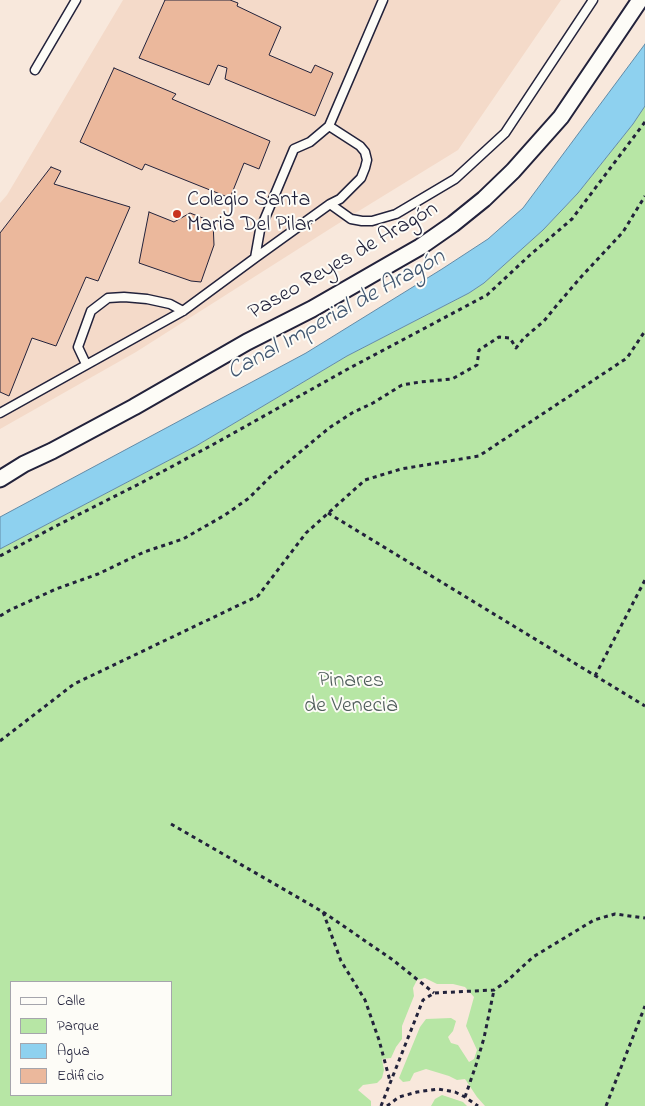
<!DOCTYPE html>
<html>
<head>
<meta charset="utf-8">
<style>
	body { margin:0 }
	#map { position:relative; width:645px; height:1106px; overflow:hidden; background:#f8e8dc; font-family:"Indie Flower",sans-serif }
	canvas { display:block }
	.legend { position:absolute; left:10px; top:981px; width:162px; height:115px; box-sizing:border-box; background:#fdfcf7; border:1px solid #a5a5ac; margin:0; padding:6px 9px; list-style:none; font-size:15px; color:#22223b }
	.legend li { display:flex; align-items:center; gap:10px; height:25px }
	.legend b { width:25px; border:1px solid #a5a5ac }
</style>
</head>
<body>
<div id="map">
<canvas width="645" height="1106"></canvas>
<ul class="legend">
<li><b style="height:6px;background:#fdfcf7"></b>Calle</li>
<li><b style="height:14px;background:#b7e6a5"></b>Parque</li>
<li><b style="height:14px;background:#8ed1ef"></b>Agua</li>
<li><b style="height:14px;background:#ebb89c"></b>Edificio</li>
</ul>
</div>
<script>
const c = document.querySelector('canvas').getContext('2d');
c.lineJoin = 'round';
function paint(path, color) { c.fillStyle = color; c.fill(path, 'evenodd'); }
const poly = rows => new Path2D(rows.map(r => 'M' + r).join(''));
function stroke(path, color, width, dash) { c.strokeStyle = color; c.lineWidth = width; c.lineCap = dash ? 'butt' : 'round'; c.setLineDash(dash || []); c.stroke(path); }
function write(font, color, halo, rows, align = 'center') {
  c.font = font + ' "Indie Flower",sans-serif'; c.lineWidth = 4; c.setLineDash([]); c.textBaseline = 'middle'; c.strokeStyle = halo; c.fillStyle = color; for (const [text, x, y, turn = 0] of rows) {
    c.save(); c.translate(x, y); c.rotate((+turn || 0) * Math.PI / 180); c.textAlign = isNaN(turn) ? turn : align; if (halo) c.strokeText(text, 0, 0); c.fillText(text, 0, 0); c.restore();
  }
}
paint(poly([
	[123,0,561,0,458,150,336,225,136,352,0,429,0,203,7,195]
]), '#f4dac9');
paint(poly([
	[645,106,645,1106,485,1106,477,1097,465,1079,457,1080,449,1076,426,1069,414,1073,410,1081,403,1082,399,1078,420,1027,426,1019,451,1018,456,1021,453,1031,448,1037,451,1043,458,1045,469,1062,474,1059,477,1050,466,1026,474,997,465,987,453,984,437,984,425,978,417,980,413,988,414,996,402,1026,402,1039,396,1047,391,1058,382,1059,384,1070,382,1078,377,1083,363,1085,358,1090,371,1101,371,1106,0,1106,0,549,196,446,347,356,469,293,484,283,543,230,578,193,633,124],
	[11,982,171,982,171,1095,11,1095],
	[442,1095,463,1102,467,1106,431,1106,435,1099]
]), '#b7e6a5');
const water = poly([
	[645,44,645,106,633,124,578,193,543,230,484,283,469,293,347,356,196,446,0,549,0,517,306,353,442,269,488,239,523,208,645,44]
]);
paint(water, '#8ed1ef');
stroke(water, '#638ba7', 1);
const building = poly([
	[165,0,230,0,238,3,237,6,281,27,269,55,311,73,315,65,333,73,315,116,225,79,227,68,218,65,209,85,139,58,165,0],
	[114,68,176,94,172,99,270,141,259,169,244,163,230,198,145,164,142,170,80,142,114,68],
	[51,167,61,171,54,184,130,207,98,281,86,277,56,346,32,338,9,396,0,392,0,233,51,167],
	[149,212,174,222,190,213,213,222,214,245,201,282,191,281,139,263,149,212]
]);
paint(building, '#ebb89c');
stroke(building, '#22223b', 1);
const lane = poly([
	[35,70,76,0],
	[329,126,360,146,365,152,367,160,365,168,361,178,340,199,330,204],
	[255,258,330,204,351,219,362,221,372,221,396,214,455,179,505,133,593,0],
	[86,364,78,347,91,311,108,298,124,297,147,299,170,304,183,311],
	[0,413,183,311,255,258,260,230,294,149,310,142,329,126,383,0]
]);
const street = poly([
	[0,479,24,464,52,451,134,407,247,342,312,309,392,263,420,247,453,224,484,199,513,171,561,117,640,0]
]);
stroke(lane, '#22223b', 11);
stroke(street, '#22223b', 19);
stroke(poly([
	[328,513,645,706],
	[0,556,56,526,141,483,214,444,346,370,487,295,530,255,572,219,645,122],
	[0,616,10,610,56,589,98,574,144,552,183,539,225,515,249,498,270,477,329,428,352,413,373,403,402,385,420,382,452,379,477,365,479,350,499,337,510,338,516,348,524,338,544,321,557,305,581,277,623,232,645,196],
	[595,676,645,580],
	[0,741,74,684,258,596,306,533,365,480,401,469,479,456,627,358,645,331],
	[171,824,323,912,341,961,365,1000,379,1040,390,1081],
	[323,912,393,960,434,993],
	[465,1097,476,1065,484,1038,494,990],
	[381,1106,423,1000,434,993,494,990,507,981,533,957,594,920,615,914,645,918],
	[387,1106,399,1097,417,1092,438,1089,455,1092,465,1097,478,1106],
	[606,1106,645,1006]
]), '#22223b', 3, [4, 4]);
stroke(lane, '#fdfcf7', 8);
stroke(street, '#fdfcf7', 15);
for (const [x, y, r, color] of [
	[177,214,5,"#c8321e"]
]) { const dot = new Path2D(); dot.arc(x, y, r, 0, 2 * Math.PI); c.fillStyle = color; c.fill(dot); stroke(dot, '#fdfcf7', 2); }
write('22px', '#22223b', '#fdfcf7', [
	["Colegio Santa",187,201],
	["Maria Del Pilar",187,226]
], 'left');
write('22px', '#22223b', '#fdfcf7', [
	["Paseo Reyes de Aragón",344,262,-30]
]);
write('22px', '#4f5d5b', '#fdfcf7', [
	["Pinares",351,682],
	["de Venecia",351,707]
]);
write('italic 24px', '#425771', '#fdfcf7', [
	["Canal Imperial de Aragón",337,316,-29]
]);
</script>
</body>
</html>
